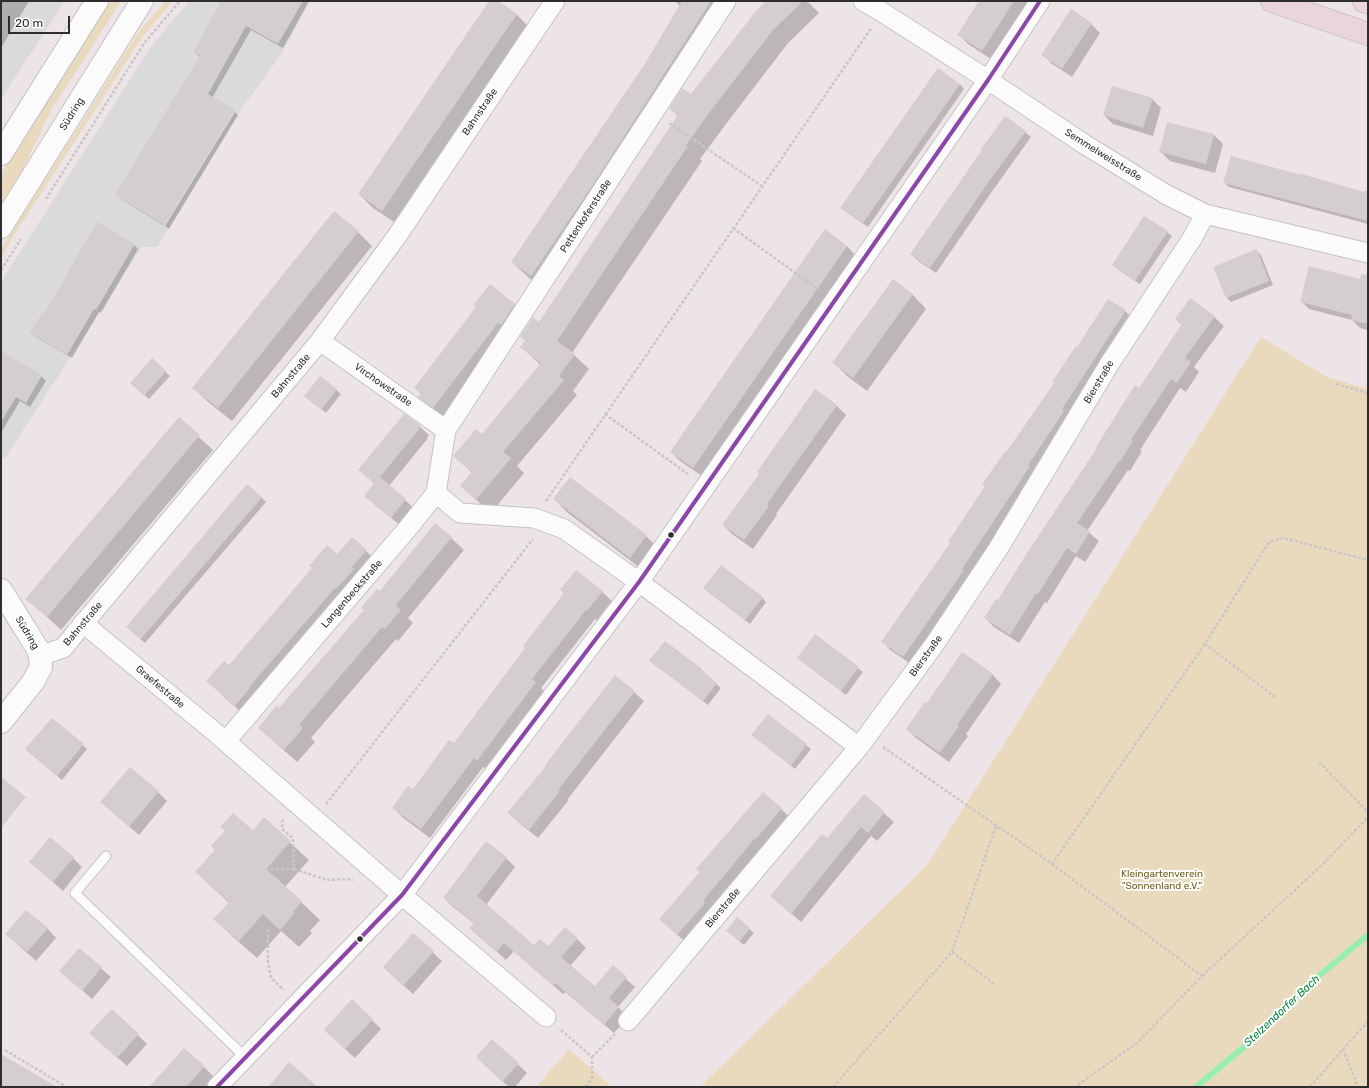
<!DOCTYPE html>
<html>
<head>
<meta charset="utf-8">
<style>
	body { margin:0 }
	#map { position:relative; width:1369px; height:1088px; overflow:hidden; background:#ece4e7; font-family:Rubik,sans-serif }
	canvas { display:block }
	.frame { position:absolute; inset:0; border:2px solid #2e2e2e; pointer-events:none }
	.scale { position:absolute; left:8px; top:16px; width:62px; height:18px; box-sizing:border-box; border:2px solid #2e2e2e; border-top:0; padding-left:5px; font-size:12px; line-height:14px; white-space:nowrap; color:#2e2e2e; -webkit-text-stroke:3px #fff; paint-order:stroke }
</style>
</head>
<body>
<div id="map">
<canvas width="1369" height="1088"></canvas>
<div class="frame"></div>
<div class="scale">20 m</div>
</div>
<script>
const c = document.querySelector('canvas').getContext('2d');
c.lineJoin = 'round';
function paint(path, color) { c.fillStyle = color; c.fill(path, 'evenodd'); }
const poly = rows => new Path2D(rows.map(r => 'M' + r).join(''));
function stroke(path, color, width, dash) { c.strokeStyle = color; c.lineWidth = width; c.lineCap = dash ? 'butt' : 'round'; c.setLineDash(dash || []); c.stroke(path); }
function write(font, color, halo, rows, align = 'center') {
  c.font = font + ' Rubik,sans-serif'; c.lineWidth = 4; c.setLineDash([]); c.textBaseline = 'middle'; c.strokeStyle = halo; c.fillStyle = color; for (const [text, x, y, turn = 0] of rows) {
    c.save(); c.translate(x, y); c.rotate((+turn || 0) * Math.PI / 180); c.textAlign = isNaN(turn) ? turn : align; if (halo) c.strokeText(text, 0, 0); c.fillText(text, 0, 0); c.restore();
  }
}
paint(poly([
	[1,1,65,1,1,99],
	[189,1,310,1,282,53,244,105,157,247,142,247,5,458,1,457,1,282,150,48]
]), '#dadadd');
paint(poly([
	[109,1,121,1,50,112,15,186,1,209,1,174],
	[166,1,173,1,143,36,11,240,1,260,1,249,8,238,140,30],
	[1261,337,1327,377,1368,389,1368,1087,700,1087,928,864],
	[569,1049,612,1087,536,1087]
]), '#e9dabd');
paint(poly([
	[1,1,29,1,1,48],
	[222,1,309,1,283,48,251,30,212,98,233,111,163,225,121,199,116,194,200,57,194,52],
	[490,1,496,1,516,14,530,28,397,224,373,208,359,194],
	[675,1,716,1,728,14,607,202,547,291,528,277,512,262,647,63,680,6],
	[768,1,807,1,819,13,788,43,726,124,700,159,702,161,572,353,589,369,573,391,577,395,517,466,524,473,491,513,461,486,472,473,454,456,482,436,541,365,521,347,526,341,521,336,539,323,678,116,670,109,691,95],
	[981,1,1028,2,991,59,968,44,959,35],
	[1091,24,1100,33,1072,77,1052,64,1043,55],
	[960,84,964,89,868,227,846,212,841,208],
	[1152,99,1161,108,1153,136,1113,124,1104,115],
	[235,112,238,115,169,229,165,226],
	[1025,132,1031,137,993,190,936,273,917,260,911,254],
	[1214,135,1223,144,1215,173,1170,161,1161,152],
	[1225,183,1364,193,1365,191,1368,192,1368,224,1229,187],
	[1144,217,1167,232,1172,236,1140,284,1117,269,1113,265],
	[358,232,372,246,232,421,208,402,194,388],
	[134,245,138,249,101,313,99,312,72,358,36,337,31,333,44,315],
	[847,246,855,255,702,476,680,461,671,452],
	[1256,250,1261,255,1273,285,1231,302,1227,298],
	[893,280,913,295,926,309,867,391,847,376,834,363],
	[1368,281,1368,330,1360,328,1352,320,1309,309,1301,301],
	[1190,299,1214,317,1224,326,1194,367,1199,372,1186,392,1180,388,1140,450,1142,451,1130,471,1128,470,1087,531,1099,541,1085,562,1076,556,1047,603,1045,602,1019,643,994,627,985,618,998,601,1182,325,1176,319],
	[515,304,528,318,448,421,433,410,419,397,421,394,415,388],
	[1125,311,1133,319,1037,475,911,664,890,650,883,642,951,543,1008,453,1078,348],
	[6,355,41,376,46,381,30,407,20,401,1,433,1,364],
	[152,359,170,376,149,399,135,387],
	[321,377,341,394,326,413,310,400],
	[837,406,846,415,776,514,777,515,753,549,732,534,723,525],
	[404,415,419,426,429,435,427,437,428,438,389,486,415,509,401,526,375,505,375,484,359,469],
	[179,419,213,450,61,630,27,598],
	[261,497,266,502,145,643,131,631],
	[554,499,646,536,660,550,644,571,568,513],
	[451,538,464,550,408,618,413,623,398,641,396,639,311,738,315,742,297,762,259,728,279,710,380,593],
	[366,551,384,568,369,585,371,587,355,606,353,605,254,723,226,699,208,681,229,666,337,556],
	[576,571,602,592,612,601,597,620,595,619,541,688,545,692,487,769,483,767,430,838,402,817,393,807,413,790,454,745,526,648,565,594,561,590],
	[708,592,762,598,766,602,750,624],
	[816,636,863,672,846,695,803,662],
	[651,661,700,668,705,673,704,674,721,688,708,705],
	[992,674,1001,684,966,734,968,736,949,762,916,738,907,729,927,704],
	[634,692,644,701,567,800,568,801,538,838,518,822,509,813],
	[768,715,811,749,795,769,753,735],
	[52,719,87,749,62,780,31,754],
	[158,792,167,801,139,835,101,802],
	[763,793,791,818,687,943,669,928,701,872],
	[864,796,894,822,877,841,871,836,801,922,781,905,827,839],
	[264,819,309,860,285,887,320,920,310,931,312,933,299,947,281,931,257,958,233,937,215,919,229,903,196,872,253,831],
	[73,858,82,867,63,891,30,862],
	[506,858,515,867,486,905,534,947,548,947,577,939,586,948,570,966,595,987,613,967,635,987,618,1007,628,1017,614,1033,565,992,563,994,514,951,506,960,480,937,475,924,453,907,444,898],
	[737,918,754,933,744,945,732,935],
	[47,928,56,938,36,961,6,934],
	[413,934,442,961,413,994,393,976],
	[79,949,111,977,92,999,61,971],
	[112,1010,147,1044,127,1066,100,1042],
	[372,1020,381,1029,355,1058,334,1039],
	[492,1040,527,1073,515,1087,509,1087,486,1066],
	[204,1067,224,1087,151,1087]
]), '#0003');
stroke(poly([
	[1196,1087,1262,1032,1303,989,1368,935]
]), '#96eeb1', 6);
paint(poly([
	[222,1,303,1,278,44,246,26,208,94,235,110,164,225,115,195,200,56,193,52],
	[489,1,498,1,517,14,382,211,358,194],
	[682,1,711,1,592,186,531,276,511,262,646,62],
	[766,1,803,1,774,29,712,109,686,145,688,146,557,341,575,354,559,376,564,380,503,452,511,458,476,500,460,486,472,472,453,456,476,429,482,434,541,363,520,347,526,340,520,337,533,317,539,322,678,115,669,109,682,88,691,94,756,11],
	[979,1,1014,1,982,51,957,35],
	[1071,9,1092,23,1062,69,1041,55],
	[938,68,960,84,863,223,840,208],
	[1112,86,1153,98,1143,128,1103,115],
	[1005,116,1026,131,987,184,930,268,910,254,982,150,981,149],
	[1167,122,1214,134,1206,164,1159,152],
	[1231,156,1298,174,1298,173,1368,193,1368,221,1223,183],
	[334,211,359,231,218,408,192,388],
	[1144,216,1168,231,1135,281,1112,265],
	[97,222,135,244,96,310,94,309,67,355,30,333,42,313,44,314],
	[825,229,847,246,693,468,670,452],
	[1257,249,1269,281,1226,298,1213,267],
	[1309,266,1360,279,1361,274,1368,275,1368,324,1351,320,1352,315,1300,302],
	[893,279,913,294,853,378,832,363],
	[490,284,515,304,501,325,498,323,433,408,418,397,421,393,414,388,476,307,473,305],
	[1190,298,1215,316,1185,358,1191,362,1177,383,1171,379,1131,440,1133,441,1120,462,1119,461,1077,523,1090,531,1076,554,1067,548,1038,594,1036,593,1010,635,984,618,996,599,998,600,1027,553,1097,448,1096,447,1135,385,1139,388,1182,324,1175,319],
	[1108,299,1126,310,1062,409,1064,411,1028,465,1030,466,962,569,964,570,903,657,881,642,950,543,948,542,985,486,982,484,1006,450,1007,451,1054,383,1052,382,1076,346,1077,347],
	[1,351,42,375,26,403,16,397,1,422],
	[152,358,166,371,144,396,130,383],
	[320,376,337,389,321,410,304,396],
	[815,389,837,405,767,504,769,506,744,540,722,525,759,474,757,472],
	[404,414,420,425,418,427,420,428,380,477,406,499,391,518,364,496,374,483,358,470],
	[179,417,200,435,47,617,25,599],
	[570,477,647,535,630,558,553,499],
	[247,484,262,497,141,639,126,627],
	[435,523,452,537,396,605,401,610,385,629,382,627,299,725,303,728,284,750,258,728,276,706,279,708,364,610,361,608,377,589,380,591],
	[352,537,367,550,352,567,354,569,336,589,335,588,250,686,251,687,235,706,206,681,224,661,229,665,312,568,309,566,327,545,337,554],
	[721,565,763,597,745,620,703,588],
	[576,570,603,591,587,611,586,610,532,679,536,682,477,761,474,758,421,829,392,808,408,786,413,789,449,740,454,743,525,648,523,646,564,593,560,590],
	[815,634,859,667,841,691,797,658],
	[665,641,701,668,700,669,717,683,703,701,649,661],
	[962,652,993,674,957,725,959,726,940,753,906,729,925,702,927,703],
	[615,675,635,691,558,790,560,791,529,830,507,813,546,766,545,765],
	[768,714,807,744,791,766,751,735],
	[52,718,84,744,57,776,25,749],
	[130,767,159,791,129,827,100,802],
	[1,777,26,797,1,828],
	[763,792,782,808,756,839,755,838,703,901,705,903,677,935,659,919,700,872,696,869],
	[864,794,885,812,868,833,861,827,791,914,770,896,822,834,827,838],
	[233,813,253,830,264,817,291,841,266,869,302,901,293,912,294,914,280,930,263,914,239,941,213,919,229,902,195,872,215,850,211,846,225,831,220,827],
	[50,837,74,857,53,882,29,862],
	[486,841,507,857,477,896,534,945,540,939,548,946,565,927,578,938,561,957,595,986,613,965,627,977,609,998,619,1007,604,1025,555,983,553,986,504,943,496,952,469,928,474,923,443,898],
	[26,910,48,928,27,952,5,934],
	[737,917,750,928,740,941,726,931],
	[413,933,434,951,403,986,383,967],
	[79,948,102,967,82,991,59,971],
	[352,999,373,1019,345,1049,324,1030],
	[112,1009,139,1034,117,1058,89,1033],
	[492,1039,519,1063,502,1082,476,1057],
	[184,1048,205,1066,186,1087,149,1087],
	[1,1054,57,1087,1,1087],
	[289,1062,318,1087,268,1087]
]), '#d4ced0');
const service = poly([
	[106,856,75,893,245,1057]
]);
const minor = poly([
	[863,1,882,12,988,80,1084,144,1167,195,1205,214,1368,253],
	[320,341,446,430],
	[436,493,460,513,534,518,564,529,639,582,859,747],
	[83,623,217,734,402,895,546,1017],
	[40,656,63,648,320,341,397,236,555,1],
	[226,741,408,528,436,493,446,430,726,1],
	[628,1021,859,747,934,645,998,549,1110,363,1193,237,1205,214],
	[217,1087,402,895,639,582,988,80,1040,1]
]);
const tertiary = poly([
	[1,154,97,1],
	[1,227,142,1],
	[1,590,37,648,40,656,41,667,33,682,1,722]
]);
const trunk = poly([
	[1272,1,1368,34],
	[1364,1,1368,2]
]);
stroke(service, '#c4c3c4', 11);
stroke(minor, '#c4c3c4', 21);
stroke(tertiary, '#c4c3c4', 24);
stroke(trunk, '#c6c4c4', 24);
stroke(poly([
	[669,123,762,186],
	[46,199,145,42,180,1],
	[733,228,819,290],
	[1,270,21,239],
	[1336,384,1368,393],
	[605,414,689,475],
	[546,501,872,27],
	[1275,697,1205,644,1269,542,1283,538,1368,560],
	[883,747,1052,864,1205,644],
	[1319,762,1368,812],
	[326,804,533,539],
	[1052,864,1202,976,1137,1043,1075,1087],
	[266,869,294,869,293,838,282,829,283,818],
	[294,869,327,880,348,879,353,880],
	[268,930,268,961,271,978,284,990],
	[952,952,994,984],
	[1202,976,1322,865,1368,817],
	[561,1030,592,1057],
	[1343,1049,1358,1087],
	[5,1050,63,1085,61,1087],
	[592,1057,615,1034],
	[586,1087,592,1079,592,1057],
	[833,1087,952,952,996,826],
	[1310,1087,1368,1021]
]), '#c8c7c7', 2.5, [3, 2]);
stroke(service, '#fcfbfb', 9);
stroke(minor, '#fcfbfb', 19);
stroke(tertiary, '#fcfbfb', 22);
stroke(trunk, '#ead5dc', 22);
stroke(poly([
	[217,1087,402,895,639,582,988,80,1040,1]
]), '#8e44ad', 4);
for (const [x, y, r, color] of [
	[671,535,3.5,"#2e2e2e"],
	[360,939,3.5,"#2e2e2e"]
]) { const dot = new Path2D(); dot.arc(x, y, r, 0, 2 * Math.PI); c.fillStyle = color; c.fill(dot); stroke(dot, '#fff', 1.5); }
write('10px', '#2e2e2e', '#fff', [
	["Bahnstraße",480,112,-56],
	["Südring",72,114,-58],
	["Semmelweisstraße",1103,155,32],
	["Pettenkoferstraße",586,216,-57],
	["Bahnstraße",291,376,-50],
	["Bierstraße",1099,382,-59],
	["Virchowstraße",383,385,35],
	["Langenbeckstraße",352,594,-49],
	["Bahnstraße",83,624,-50],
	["Südring",27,633,59],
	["Bierstraße",926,656,-54],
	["Graefestraße",160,687,40],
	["Bierstraße",723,908,-50]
]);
write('10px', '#706218', '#fff', [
	["Kleingartenverein",1162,874],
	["\"Sonnenland e.V.\"",1162,886]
]);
write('italic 11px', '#0b883c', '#fff', [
	["Stelzendorfer Bach",1282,1011,-43]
]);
</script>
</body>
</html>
